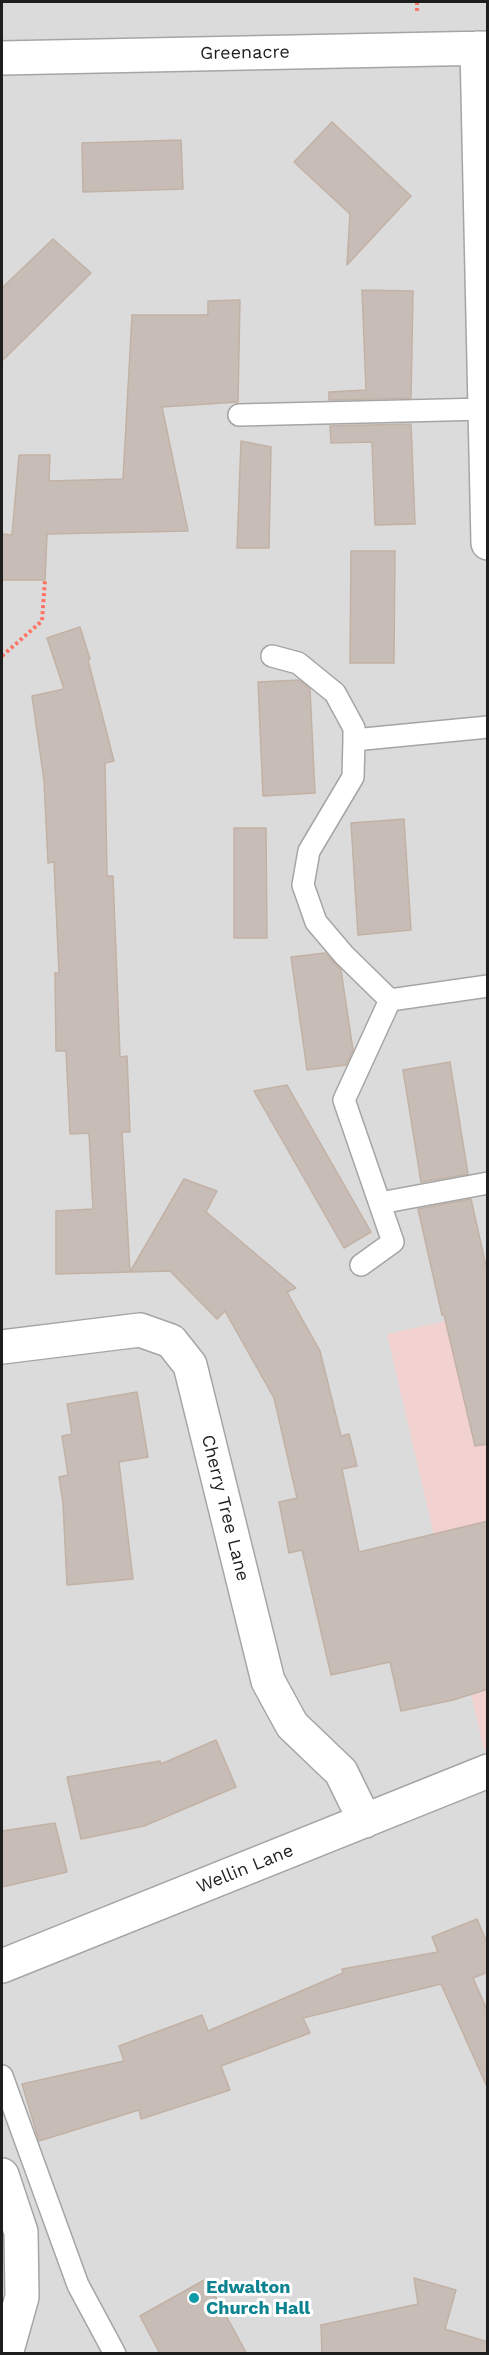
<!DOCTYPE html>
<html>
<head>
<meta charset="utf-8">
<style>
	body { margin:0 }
	#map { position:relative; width:489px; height:2355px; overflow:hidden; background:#f0ebe3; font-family:"Work Sans",sans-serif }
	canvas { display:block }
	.frame { position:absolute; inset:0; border:3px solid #1e1e1e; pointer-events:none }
</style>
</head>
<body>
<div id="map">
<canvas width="489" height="2355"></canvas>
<div class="frame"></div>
</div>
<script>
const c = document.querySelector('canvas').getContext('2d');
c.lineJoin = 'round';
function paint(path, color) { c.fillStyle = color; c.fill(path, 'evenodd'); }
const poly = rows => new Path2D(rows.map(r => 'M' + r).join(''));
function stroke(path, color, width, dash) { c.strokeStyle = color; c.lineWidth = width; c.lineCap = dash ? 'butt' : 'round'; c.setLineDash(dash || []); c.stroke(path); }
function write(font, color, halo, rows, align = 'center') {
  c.font = font + ' "Work Sans",sans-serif'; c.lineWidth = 6; c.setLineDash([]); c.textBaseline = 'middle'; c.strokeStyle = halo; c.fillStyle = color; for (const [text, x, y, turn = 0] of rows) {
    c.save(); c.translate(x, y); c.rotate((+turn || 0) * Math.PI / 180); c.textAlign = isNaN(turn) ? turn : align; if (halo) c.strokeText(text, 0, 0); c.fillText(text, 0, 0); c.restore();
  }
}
paint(poly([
	[2,2,487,2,487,2353,2,2353]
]), '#dcdbdb');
paint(poly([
	[487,1312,488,1748,484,1750,387,1334]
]), '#f2d2d1');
const building = poly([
	[332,122,411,196,347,265,350,214,294,162,332,122],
	[181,140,183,189,83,192,82,143,181,140],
	[53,239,91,273,2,361,2,288,53,239],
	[362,290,413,291,411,398,329,400,329,392,366,390,362,290],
	[240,300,238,402,162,407,188,531,47,534,45,580,2,580,2,534,12,535,19,455,50,455,49,481,123,479,132,315,208,315,208,301,240,300],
	[411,424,415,524,375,525,372,442,331,443,330,426,411,424],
	[241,441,271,447,269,548,237,548,241,441],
	[351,551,395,551,394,663,350,663,351,551],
	[80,627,90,659,88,660,114,761,105,763,107,876,113,876,120,1057,127,1056,130,1132,122,1132,130,1272,184,1179,217,1191,206,1212,296,1288,287,1292,320,1351,341,1436,349,1434,357,1466,342,1469,359,1552,488,1521,488,1689,453,1700,401,1711,390,1662,331,1675,302,1550,289,1553,279,1502,297,1498,274,1398,225,1311,217,1319,170,1271,56,1274,56,1211,93,1209,89,1133,70,1134,66,1051,56,1051,55,973,59,973,54,862,48,863,44,781,32,696,64,689,47,638,80,627],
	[299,680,310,689,315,793,263,796,258,682,299,680],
	[404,819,411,930,358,935,351,823,404,819],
	[234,828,266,828,267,938,234,938,234,828],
	[325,953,341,970,353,1050,346,1065,307,1070,291,957,325,953],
	[450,1062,468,1174,421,1182,403,1070,450,1062],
	[287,1085,371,1232,344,1248,254,1091,287,1085],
	[471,1199,488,1275,488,1444,475,1446,444,1315,442,1315,418,1209,471,1199],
	[137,1392,148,1457,119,1462,133,1579,67,1585,63,1503,59,1477,68,1475,62,1436,72,1434,67,1404,137,1392],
	[216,1740,236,1787,144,1826,81,1839,67,1777,160,1761,161,1764,216,1740],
	[55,1823,67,1872,2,1887,2,1831,55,1823],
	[477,1919,488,1945,488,1972,473,1978,488,2012,488,2089,441,1984,303,2018,310,2033,221,2066,230,2090,141,2119,139,2110,39,2141,22,2084,124,2061,119,2046,202,2015,208,2031,343,1973,342,1969,438,1952,432,1937,477,1919],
	[414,2278,456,2290,445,2329,488,2342,488,2354,322,2354,321,2325,418,2304,414,2278],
	[206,2279,247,2354,160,2354,140,2316,206,2279]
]);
paint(building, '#c8bdb6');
stroke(building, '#c2b1a5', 1.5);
const service = poly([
	[239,415,485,409],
	[272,656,298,663,335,693,354,728,354,740,488,727],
	[354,740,353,777,309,851,303,885,316,922,344,955,390,1000,344,1100,393,1242,361,1265],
	[390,1000,488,986],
	[380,1203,488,1183],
	[2,2076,78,2285,115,2354]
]);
const minor = poly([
	[477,48,488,543],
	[2,58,488,48],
	[2,1347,140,1330,171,1341,190,1365,268,1681,292,1725,341,1772,365,1821],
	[2,1966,488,1771],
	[2,2175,21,2232,22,2297,6,2354]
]);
stroke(service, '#a5a5a5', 24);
stroke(minor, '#a5a5a5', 36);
stroke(poly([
	[417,2,417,13],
	[2,656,42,621,45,580]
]), '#ff7465', 4, [3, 3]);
stroke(service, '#fff', 21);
stroke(minor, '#fff', 33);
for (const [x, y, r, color] of [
	[194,2298,6,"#0f9aa8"]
]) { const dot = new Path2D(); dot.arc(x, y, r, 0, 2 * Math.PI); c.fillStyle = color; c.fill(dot); stroke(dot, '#fff', 2); }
write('18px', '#1e1e1e', '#fff', [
	["Greenacre",245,53,-1],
	["Cherry Tree Lane",225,1508,76],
	["Wellin Lane",245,1869,-22]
]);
write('bold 18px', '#0d838f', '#fff', [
	["Edwalton",206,2288],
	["Church Hall",206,2309]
], 'left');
</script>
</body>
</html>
